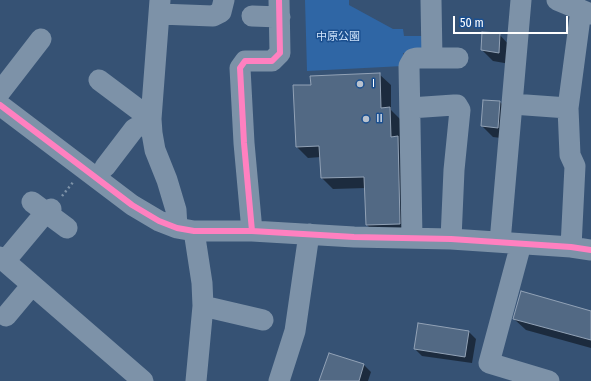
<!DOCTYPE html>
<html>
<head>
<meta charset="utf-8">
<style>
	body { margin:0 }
	#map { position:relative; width:591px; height:381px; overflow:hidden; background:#365274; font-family:"Fira Sans Condensed",sans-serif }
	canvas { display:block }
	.scale { position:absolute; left:453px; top:16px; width:115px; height:18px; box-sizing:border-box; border:2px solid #fff; border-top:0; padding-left:5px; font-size:12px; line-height:14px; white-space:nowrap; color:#fff; -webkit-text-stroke:3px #1b4f8f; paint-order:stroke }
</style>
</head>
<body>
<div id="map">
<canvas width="591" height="381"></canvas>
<div class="scale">50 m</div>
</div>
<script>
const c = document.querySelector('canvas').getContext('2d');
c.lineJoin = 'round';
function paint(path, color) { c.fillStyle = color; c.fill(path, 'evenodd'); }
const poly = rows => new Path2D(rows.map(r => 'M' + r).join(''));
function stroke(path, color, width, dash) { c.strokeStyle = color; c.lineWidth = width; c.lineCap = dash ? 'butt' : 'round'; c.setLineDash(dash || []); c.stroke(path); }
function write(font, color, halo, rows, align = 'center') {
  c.font = font + ' "Fira Sans Condensed","Noto Sans JP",sans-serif'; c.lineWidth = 3; c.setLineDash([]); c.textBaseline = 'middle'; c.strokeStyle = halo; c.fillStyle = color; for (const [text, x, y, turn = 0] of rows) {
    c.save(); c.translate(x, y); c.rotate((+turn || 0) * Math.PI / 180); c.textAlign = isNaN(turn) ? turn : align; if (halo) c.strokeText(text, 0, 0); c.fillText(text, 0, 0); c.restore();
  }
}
paint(poly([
	[305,0,349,0,349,5,393,29,403,29,404,36,426,36,424,52,403,53,403,66,307,71]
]), '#2f66a5');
paint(poly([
	[499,34,510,46,510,64,493,61,482,50],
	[379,74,391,85,391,110,401,120,411,235,378,236,367,225,366,188,333,189,321,177,321,157,308,158,297,147,312,86],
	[500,102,511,113,509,139,493,137,482,126],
	[591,312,591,348,526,330,514,319],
	[469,332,476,339,472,363,422,356,415,349],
	[364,365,371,372,368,381,320,381]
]), '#0007');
const building = poly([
	[482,32,500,33,499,53,481,50,482,32],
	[380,73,381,108,390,107,391,137,398,136,400,224,366,225,364,177,321,178,319,146,296,147,293,85,311,85,310,76,380,73],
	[483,100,500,101,498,128,481,126,483,100],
	[521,291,591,311,591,340,513,319,521,291],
	[418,323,469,331,465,357,414,349,418,323],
	[329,353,364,364,359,381,319,381,329,353]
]);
paint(building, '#526984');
stroke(building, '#92a2b6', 1);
stroke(poly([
	[62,196,74,181]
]), '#7d92a8', 2.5, [2, 3]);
stroke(poly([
	[160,0,151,119,152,133,155,150,167,180,176,210,177,228],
	[431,0,432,58],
	[557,0,591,14],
	[159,14,213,16,221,12,224,0],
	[252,16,280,17],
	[99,80,151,119],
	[0,92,41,39],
	[512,104,568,108,581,10],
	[0,105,132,205,159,221,177,228,194,231,252,231,354,237,451,239,571,247,591,250],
	[410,108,454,105,457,105,460,110,454,170,451,239],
	[568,108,570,155,575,166,571,247],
	[105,167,134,129,151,119],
	[32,202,67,228],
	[194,231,202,283,203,306,196,381],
	[252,231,244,143,240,68,245,61,272,61,280,53,279,0],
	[412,238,409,66,413,59,417,58,458,58],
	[500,242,521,0],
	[521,244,489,363,549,381],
	[0,257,143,381],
	[5,261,46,212,51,209],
	[203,306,263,320],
	[6,316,32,285],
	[279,381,295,331,309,234]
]), '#7d92a8', 21);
stroke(poly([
	[0,105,132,205,159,221,177,228,194,231,252,231,354,237,451,239,571,247,591,250],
	[252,231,244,143,240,68,245,61,272,61,280,53,279,0]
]), '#ff80c0', 6);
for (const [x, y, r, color] of [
	[360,84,4,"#b9c2ce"],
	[366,119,4,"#b9c2ce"]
]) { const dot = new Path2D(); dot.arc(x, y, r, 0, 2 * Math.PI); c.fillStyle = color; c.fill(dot); stroke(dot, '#1b4f8f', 1.5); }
write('11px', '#cfe3fa', '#1b4f8f', [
	["中原公園",338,37]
]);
write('11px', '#fff', '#1b4f8f', [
	["Ⅰ",368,84],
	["Ⅱ",374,119]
], 'left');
</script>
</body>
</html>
